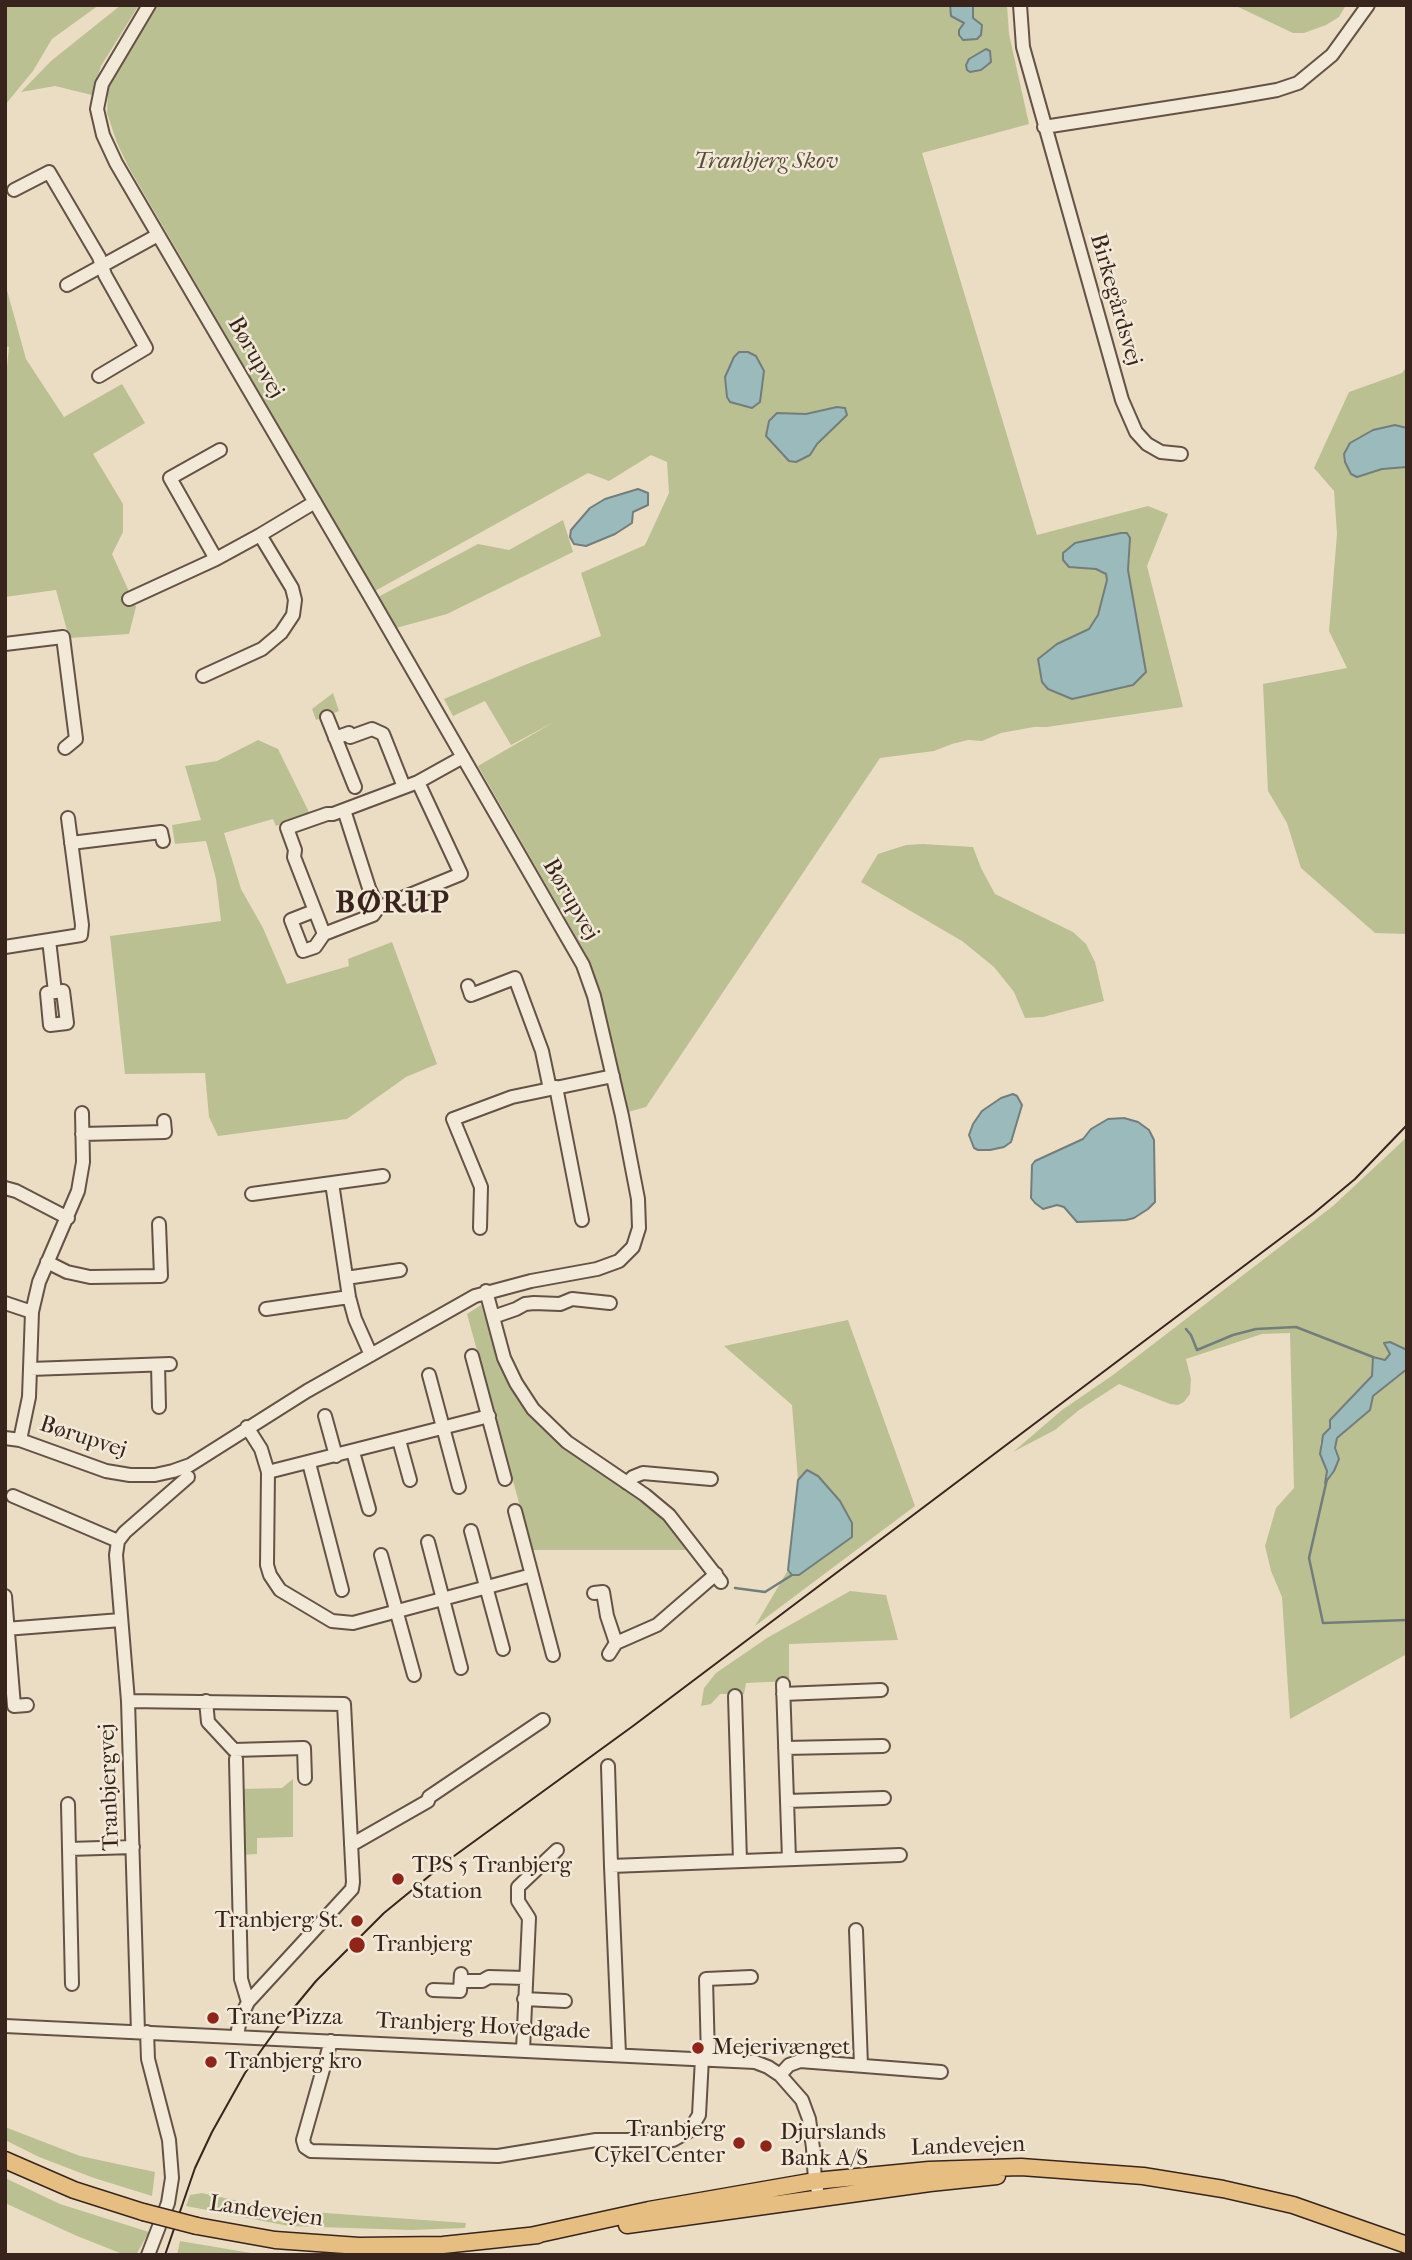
<!DOCTYPE html>
<html>
<head>
<meta charset="utf-8">
<style>
	body { margin:0 }
	#map { position:relative; width:1412px; height:2260px; overflow:hidden; background:#ebddc3; font-family:"IM FELL French Canon",serif }
	canvas { display:block }
	.frame { position:absolute; inset:0; border:7px solid #38241c; pointer-events:none }
</style>
</head>
<body>
<div id="map">
<canvas width="1412" height="2260"></canvas>
<div class="frame"></div>
</div>
<script>
const c = document.querySelector('canvas').getContext('2d');
c.lineJoin = 'round';
function paint(path, color) { c.fillStyle = color; c.fill(path, 'evenodd'); }
const poly = rows => new Path2D(rows.map(r => 'M' + r).join(''));
function stroke(path, color, width, dash) { c.strokeStyle = color; c.lineWidth = width; c.lineCap = dash ? 'butt' : 'round'; c.setLineDash(dash || []); c.stroke(path); }
function write(font, color, halo, rows, align = 'center') {
  c.font = font + ' "IM FELL French Canon",serif'; c.lineWidth = 5; c.setLineDash([]); c.textBaseline = 'middle'; c.strokeStyle = halo; c.fillStyle = color; for (const [text, x, y, turn = 0] of rows) {
    c.save(); c.translate(x, y); c.rotate((+turn || 0) * Math.PI / 180); c.textAlign = isNaN(turn) ? turn : align; if (halo) c.strokeText(text, 0, 0); c.fillText(text, 0, 0); c.restore();
  }
}
paint(poly([
	[5,5,99,5,52,39,33,71,5,105],
	[121,5,139,5,101,66,92,95,55,86,21,92,51,61],
	[155,5,950,5,949,9,954,18,963,21,964,25,973,18,973,5,1007,5,1009,34,1029,124,922,153,1037,535,1148,506,1168,514,1147,566,1183,707,1047,727,1034,727,1001,733,982,741,968,740,952,744,934,751,880,758,646,1107,628,1112,600,990,587,956,478,766,554,722,511,745,485,701,453,716,444,699,527,664,601,636,581,573,645,545,669,493,667,462,651,455,609,481,588,473,375,591,129,168,117,143,107,113,108,89,115,68],
	[837,407,847,415,817,444,810,455,789,461,781,452,777,413,806,414],
	[1234,5,1346,5,1339,17,1326,25,1304,33,1293,33],
	[5,283,26,359,64,417,122,384,145,423,93,454,123,504,123,532,112,554,136,607,129,634,69,638,56,590,5,597,5,387,9,347,5,346],
	[1407,366,1407,934,1375,933,1301,868,1287,823,1268,791,1263,684,1347,668,1329,631,1337,534,1334,491,1314,468,1349,392,1402,373],
	[563,520,573,552,447,614,396,628,378,597,478,544,509,550],
	[333,693,339,711,316,720,312,709],
	[258,740,278,749,309,812,276,826,273,819,224,833,241,889,263,928,287,984,349,966,348,959,392,942,437,1064,406,1077,347,1119,218,1136,209,1117,205,1073,125,1074,110,936,221,921,216,879,206,841,175,844,172,825,201,820,185,766,217,761],
	[923,844,973,847,981,868,995,894,1073,932,1086,944,1095,962,1104,1001,1043,1017,1025,1018,1014,992,994,967,962,941,861,882,878,854,906,845],
	[1407,1137,1407,1350,1384,1343,1391,1354,1385,1360,1372,1365,1372,1376,1330,1420,1330,1428,1323,1435,1320,1443,1320,1454,1327,1471,1325,1481,1337,1438,1370,1410,1373,1396,1407,1369,1407,1654,1290,1719,1282,1597,1271,1571,1265,1546,1276,1508,1294,1488,1290,1333,1262,1334,1186,1359,1191,1379,1190,1394,1184,1402,1178,1405,1170,1404,1119,1384,1079,1410,1055,1430,1013,1452,1062,1410,1113,1375,1333,1206],
	[481,1305,503,1372,522,1404,540,1426,566,1449,649,1505,692,1550,532,1550,467,1314],
	[848,1320,915,1506,755,1626,788,1570,792,1575,807,1470,798,1480,792,1405,724,1346],
	[850,1591,886,1595,898,1640,789,1644,789,1681,746,1683,744,1694,720,1694,711,1704,701,1706,704,1688,716,1673,767,1638],
	[293,1779,293,1837,257,1838,257,1854,242,1855,240,1789,282,1788],
	[5,2127,80,2156,155,2172,152,2196,94,2178,39,2157,5,2140],
	[5,2178,60,2204,149,2232,136,2255,125,2255,77,2236,5,2203],
	[202,2193,274,2209,276,2220,284,2223,297,2211,466,2223,465,2228,411,2230,289,2226,186,2206,190,2195],
	[180,2241,251,2253,267,2255,177,2255]
]), '#bbc092');
const water = poly([
	[950,5,973,5,973,18,982,25,981,35,977,39,963,40,959,35,959,30,964,23,951,16,950,5],
	[986,49,990,51,991,62,981,70,970,72,967,70,966,65,969,59,986,49],
	[739,352,748,352,756,356,764,371,760,402,752,408,730,402,727,397,725,377,734,357,739,352],
	[837,407,845,408,847,415,817,444,810,455,796,462,789,461,766,436,769,421,777,413,806,414,837,407],
	[1395,425,1407,428,1407,467,1382,469,1357,477,1351,474,1345,462,1344,454,1350,443,1373,430,1395,425],
	[638,489,648,493,648,505,633,512,632,523,615,534,586,546,574,544,570,537,571,530,590,508,605,499,638,489],
	[1121,533,1127,533,1130,538,1128,570,1146,672,1133,685,1072,699,1048,689,1042,682,1038,659,1057,644,1089,629,1098,615,1107,580,1106,574,1096,569,1069,567,1063,560,1063,553,1075,543,1121,533],
	[1013,1094,1017,1096,1022,1105,1011,1142,1004,1147,990,1150,978,1150,974,1148,969,1135,973,1124,982,1111,1001,1098,1013,1094],
	[1124,1118,1138,1122,1149,1130,1154,1140,1155,1202,1148,1209,1134,1218,1126,1220,1077,1222,1064,1207,1057,1205,1043,1209,1035,1203,1031,1198,1032,1165,1035,1161,1083,1139,1091,1129,1108,1119,1124,1118],
	[1390,1342,1407,1350,1407,1369,1373,1396,1370,1410,1337,1438,1335,1448,1339,1459,1334,1471,1325,1483,1327,1471,1320,1454,1323,1435,1330,1428,1330,1420,1372,1376,1373,1357,1385,1360,1390,1354,1384,1343,1390,1342],
	[807,1470,818,1476,840,1501,852,1523,852,1537,799,1575,792,1575,788,1570,798,1480,807,1470]
]);
paint(water, '#9bbabc');
stroke(water, '#737e7c', 2);
stroke(poly([
	[1186,1329,1191,1335,1197,1350,1233,1335,1256,1329,1296,1327,1373,1357],
	[1327,1479,1309,1558,1323,1623,1407,1620],
	[735,1588,765,1592,792,1575]
]), '#737e7c', 2.5);
const minor = poly([
	[1020,5,1023,47,1122,400,1136,432,1147,444,1161,452,1181,454],
	[1044,127,1231,98,1277,90,1298,83,1332,55,1368,5],
	[14,190,49,172,99,257,105,275,146,348,99,376],
	[67,285,158,235],
	[216,559,170,478,220,450],
	[129,599,216,559,260,535],
	[5,644,63,637,76,739,65,748],
	[203,676,262,649,281,633,293,615,295,600,292,588,260,535,315,502],
	[327,717,355,787],
	[335,738,349,733,350,737,372,729,383,734,404,787],
	[418,782,461,874,378,908,373,915,324,934,294,857,295,850,287,828,327,814,333,814,418,782,463,757],
	[344,810,369,888,378,908],
	[71,843,161,832,163,841],
	[314,911,291,920,303,951,315,947,324,934],
	[49,940,55,992,63,991,67,1023,50,1025,47,993,55,992],
	[5,947,81,935,82,925,68,818],
	[468,986,471,995,515,978,542,1051,550,1089],
	[556,1087,582,1220],
	[82,1134,165,1132,164,1121],
	[332,1183,349,1297,355,1319,371,1355],
	[5,1188,16,1191,68,1218],
	[252,1194,383,1176],
	[480,1228,481,1187,453,1119,512,1097,613,1076],
	[47,1262,67,1272,90,1277,161,1276,159,1224],
	[346,1278,400,1270],
	[486,1291,504,1358,516,1383,533,1409,567,1442,645,1495,669,1515,721,1582],
	[5,1303,32,1312],
	[266,1309,349,1297],
	[493,1317,516,1309,525,1304,534,1303,560,1304,572,1299,610,1303],
	[472,1356,505,1479],
	[158,1365,159,1407],
	[30,1369,170,1364],
	[429,1375,459,1487],
	[325,1416,336,1456],
	[247,1427,261,1449,268,1472,267,1565,270,1575,280,1590,332,1621,353,1623,532,1575],
	[5,1438,20,1440,106,1471,130,1475,155,1475,173,1471,190,1465,307,1391,475,1296,531,1281,597,1269,619,1261,633,1247,639,1228,638,1199,622,1116,594,996,583,965,371,598,116,163,103,135,97,109,102,84,149,5],
	[20,1440,29,1397,32,1312,39,1282,78,1191,83,1162,82,1113],
	[399,1440,410,1480],
	[353,1452,369,1509],
	[309,1463,342,1590],
	[268,1472,489,1416],
	[627,1483,633,1477,643,1473,711,1479],
	[13,1496,118,1541],
	[515,1511,553,1655],
	[471,1531,503,1649],
	[428,1542,461,1668],
	[381,1555,414,1675],
	[594,1593,603,1592,607,1616,616,1643],
	[5,1596,14,1706,27,1705],
	[5,1629,121,1620],
	[609,1654,616,1643,657,1625,716,1574],
	[783,1684,789,1859],
	[783,1694,881,1690],
	[735,1696,740,1861],
	[128,1701,344,1704,353,1882,352,1889,248,2002,240,2019,237,2036],
	[206,1701,208,1722,234,1750,304,1748,305,1778],
	[785,1748,883,1746],
	[236,1759,241,1979,248,2002],
	[608,1766,611,1866],
	[787,1801,884,1798],
	[68,1804,72,1984],
	[351,1845,428,1801,429,1797,543,1720],
	[69,1849,133,1847],
	[856,1930,861,2065],
	[461,1981,482,1981,489,1977,525,1978],
	[433,1990,460,1991,461,1974],
	[524,1999,565,2001],
	[5,2026,755,2062,768,2067,780,2075,802,2100,809,2119,813,2148,815,2181,817,2188],
	[138,2032,128,1701,116,1555,118,1541,125,1532,188,1477],
	[147,2032,148,2059,169,2140,172,2178,168,2203,148,2255],
	[331,2041,303,2140,305,2147,311,2151,498,2156,596,2140,673,2140,689,2131,699,2115,702,2058],
	[523,2050,529,1918,518,1901,518,1887,557,1850],
	[619,2054,611,1866,900,1855],
	[708,2058,706,1979,751,1977],
	[780,2075,789,2065,800,2061,941,2072]
]);
const major = poly([
	[5,2160,74,2190,143,2212],
	[627,2225,930,2183,997,2176],
	[197,2226,275,2240,359,2246,443,2245,538,2235],
	[530,2236,649,2210,815,2181,929,2170,1021,2167,1143,2176,1223,2189,1293,2205,1407,2245]
]);
stroke(minor, '#655246', 16);
stroke(major, '#38241c', 19);
stroke(minor, '#f2e9d8', 12);
stroke(major, '#e6be82', 16);
stroke(poly([
	[165,2255,195,2168,212,2132,245,2073,278,2027,316,1981,384,1913,450,1859,633,1726,1313,1214,1355,1179,1407,1125]
]), '#38241c', 2);
const majorBridge = poly([
	[143,2212,197,2226]
]);
stroke(majorBridge, '#38241c', 19, []);
stroke(majorBridge, '#e6be82', 16);
for (const [x, y, r, color] of [
	[398,1879,7,"#8f2418"],
	[357,1921,7,"#8f2418"],
	[357,1945,9,"#8f2418"],
	[213,2018,7,"#8f2418"],
	[698,2048,7,"#8f2418"],
	[211,2062,7,"#8f2418"],
	[739,2143,7,"#8f2418"],
	[766,2146,7,"#8f2418"]
]) { const dot = new Path2D(); dot.arc(x, y, r, 0, 2 * Math.PI); c.fillStyle = color; c.fill(dot); stroke(dot, '#f2e9d8', 2.5); }
write('italic 23px', '#594b3a', '#f2e9d8', [
	["Tranbjerg Skov",766,162]
]);
write('23px', '#38241c', '#f2e9d8', [
	["Birkegårdsvej",1115,300,74],
	["Børupvej",255,358,60],
	["Børupvej",570,900,60],
	["Børupvej",83,1438,18],
	["Tranbjergvej",110,1787,-92],
	["Tranbjerg Hovedgade",483,2027,3],
	["Landevejen",968,2147,-2],
	["Landevejen",266,2212,8]
]);
write('23px', '#38241c', '#f2e9d8', [
	["TPS 5 Tranbjerg",412,1866],
	["Station",412,1892],
	["Tranbjerg St.",343,1921,"right"],
	["Tranbjerg",373,1945],
	["Trane Pizza",227,2018],
	["Mejerivænget",712,2048],
	["Tranbjerg kro",225,2062],
	["Tranbjerg",725,2130,"right"],
	["Cykel Center",725,2156,"right"],
	["Djurslands",780,2133],
	["Bank A/S",780,2159]
], 'left');
c.letterSpacing = '2px';
write('bold 30px', '#38241c', '#f2e9d8', [
	["BØRUP",393,905]
]);
c.letterSpacing = '0px';
</script>
</body>
</html>
